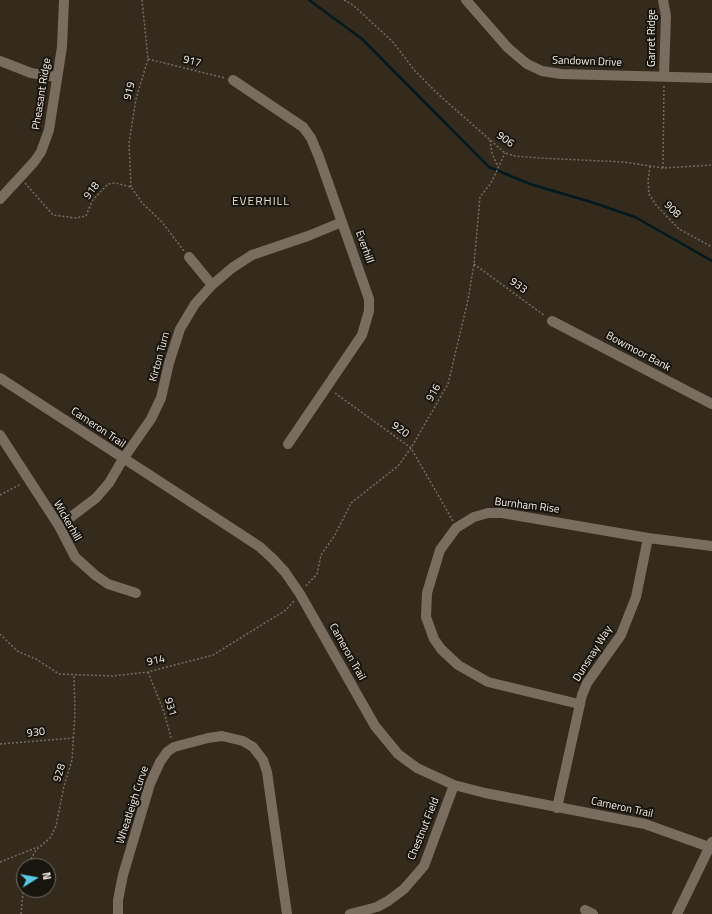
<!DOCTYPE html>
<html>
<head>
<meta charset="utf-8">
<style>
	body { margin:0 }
	#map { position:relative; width:712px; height:914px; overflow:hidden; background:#342b1d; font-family:"Titillium Web",sans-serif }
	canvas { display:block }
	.north { position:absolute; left:16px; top:858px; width:40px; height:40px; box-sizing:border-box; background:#18140e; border:1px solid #706b64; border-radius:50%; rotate:79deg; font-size:11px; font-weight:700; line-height:16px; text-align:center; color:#f4ede4 }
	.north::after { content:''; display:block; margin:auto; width:14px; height:18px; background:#57c9e2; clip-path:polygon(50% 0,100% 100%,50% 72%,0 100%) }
</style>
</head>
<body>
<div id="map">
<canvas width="712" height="914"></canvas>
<div class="north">N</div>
</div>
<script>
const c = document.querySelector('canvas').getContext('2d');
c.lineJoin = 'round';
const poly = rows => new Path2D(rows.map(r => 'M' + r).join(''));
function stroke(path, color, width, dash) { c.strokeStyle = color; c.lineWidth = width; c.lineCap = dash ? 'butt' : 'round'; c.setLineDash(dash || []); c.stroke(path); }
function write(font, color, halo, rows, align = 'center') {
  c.font = font + ' "Titillium Web",sans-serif'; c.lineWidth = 4; c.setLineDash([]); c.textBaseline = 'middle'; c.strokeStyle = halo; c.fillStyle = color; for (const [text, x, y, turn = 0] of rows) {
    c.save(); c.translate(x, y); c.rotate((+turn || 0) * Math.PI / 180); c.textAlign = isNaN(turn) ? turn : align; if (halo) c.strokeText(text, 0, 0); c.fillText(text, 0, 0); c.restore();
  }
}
stroke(poly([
	[309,0,362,39,489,167,530,184,591,202,635,217,712,261]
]), '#011a20', 2.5);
stroke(poly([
	[344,0,353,5,393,42,415,71,439,95,505,153,515,156,539,158,624,162,663,168,712,165],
	[148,59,225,78],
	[490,140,492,153,498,167],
	[650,166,648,181,649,194,656,205,679,229,712,247],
	[663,168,664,85],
	[25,183,53,215,75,218,86,216,92,201,108,184,115,183,131,187,143,204,162,222,184,251],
	[131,187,129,143,136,99,148,59,142,0],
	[474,264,545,316],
	[335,393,411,448,453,521],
	[0,495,21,484],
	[306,586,317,574,321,555,335,535,351,503,398,466,411,448,448,384,468,300,474,264,480,197,491,183,505,153],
	[0,634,17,651,36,659,59,674,113,676,148,672,213,655,286,610,294,601],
	[148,672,164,712,171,738],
	[0,744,73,738],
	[0,862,38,847],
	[27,866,36,850,50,838,56,826,64,786,72,760,75,713,74,674],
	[21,914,24,882]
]), '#756d60', 1.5, [2, 2]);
stroke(poly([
	[466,0,508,48,527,64,542,71,561,74,712,78],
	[663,0,666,16,664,76],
	[0,61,31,73,56,77],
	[233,80,303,127,311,138,319,157,369,299,369,311,362,335,288,444],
	[0,199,34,162,41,152,49,130,62,47,64,0],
	[189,257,212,285],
	[552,321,712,404],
	[0,378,228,526,260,547,273,559,285,572,300,594,375,726,398,754,417,768,454,785,485,793,645,824,712,848],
	[0,435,59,526,75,557,95,575,108,584,136,593],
	[59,526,96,498,109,483,123,459,151,419,161,398,169,363,180,329,195,304,212,285,232,268,252,255,308,236,342,222],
	[579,704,488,682,458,665,441,649,434,639,426,617,427,593,440,550,456,528,474,517,488,513,502,513,648,538,712,546],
	[557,808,582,695,587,683,621,635,636,597,648,538],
	[585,910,593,914],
	[118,914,118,900,123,875,150,784,160,762,167,752,174,747,208,738,222,736,243,741,253,747,263,760,267,772,287,914],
	[350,914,377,907,388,901,404,889,424,866,454,785],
	[677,914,712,842]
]), '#786d5e', 10);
write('11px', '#f4ede4', '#18140e', [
	["Garret Ridge",652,38,-90],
	["917",192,62,14],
	["Sandown Drive",587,62,2],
	["919",130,91,-76],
	["Pheasant Ridge",42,94,-81],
	["906",505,140,36],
	["918",92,191,-52],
	["908",672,210,46],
	["Everhill",364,247,70],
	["933",518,286,36],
	["Bowmoor Bank",638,352,28],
	["Kirton Turn",160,357,-75],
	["916",434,393,-60],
	["Cameron Trail",98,428,34],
	["920",400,430,36],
	["Burnham Rise",527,506,7],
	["Wickerhill",67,521,60],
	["Cameron Trail",347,652,61],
	["Dunsnay Way",593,654,-58],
	["914",156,661,-12],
	["931",170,707,74],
	["930",36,733,-6],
	["928",60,773,-73],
	["Wheatleigh Curve",133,805,-72],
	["Cameron Trail",622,808,12],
	["Chestnut Field",424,829,-68]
]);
c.letterSpacing = '1px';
write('12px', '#e6d9c8', '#18140e', [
	["EVERHILL",261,202]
]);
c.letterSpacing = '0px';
</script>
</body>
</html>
